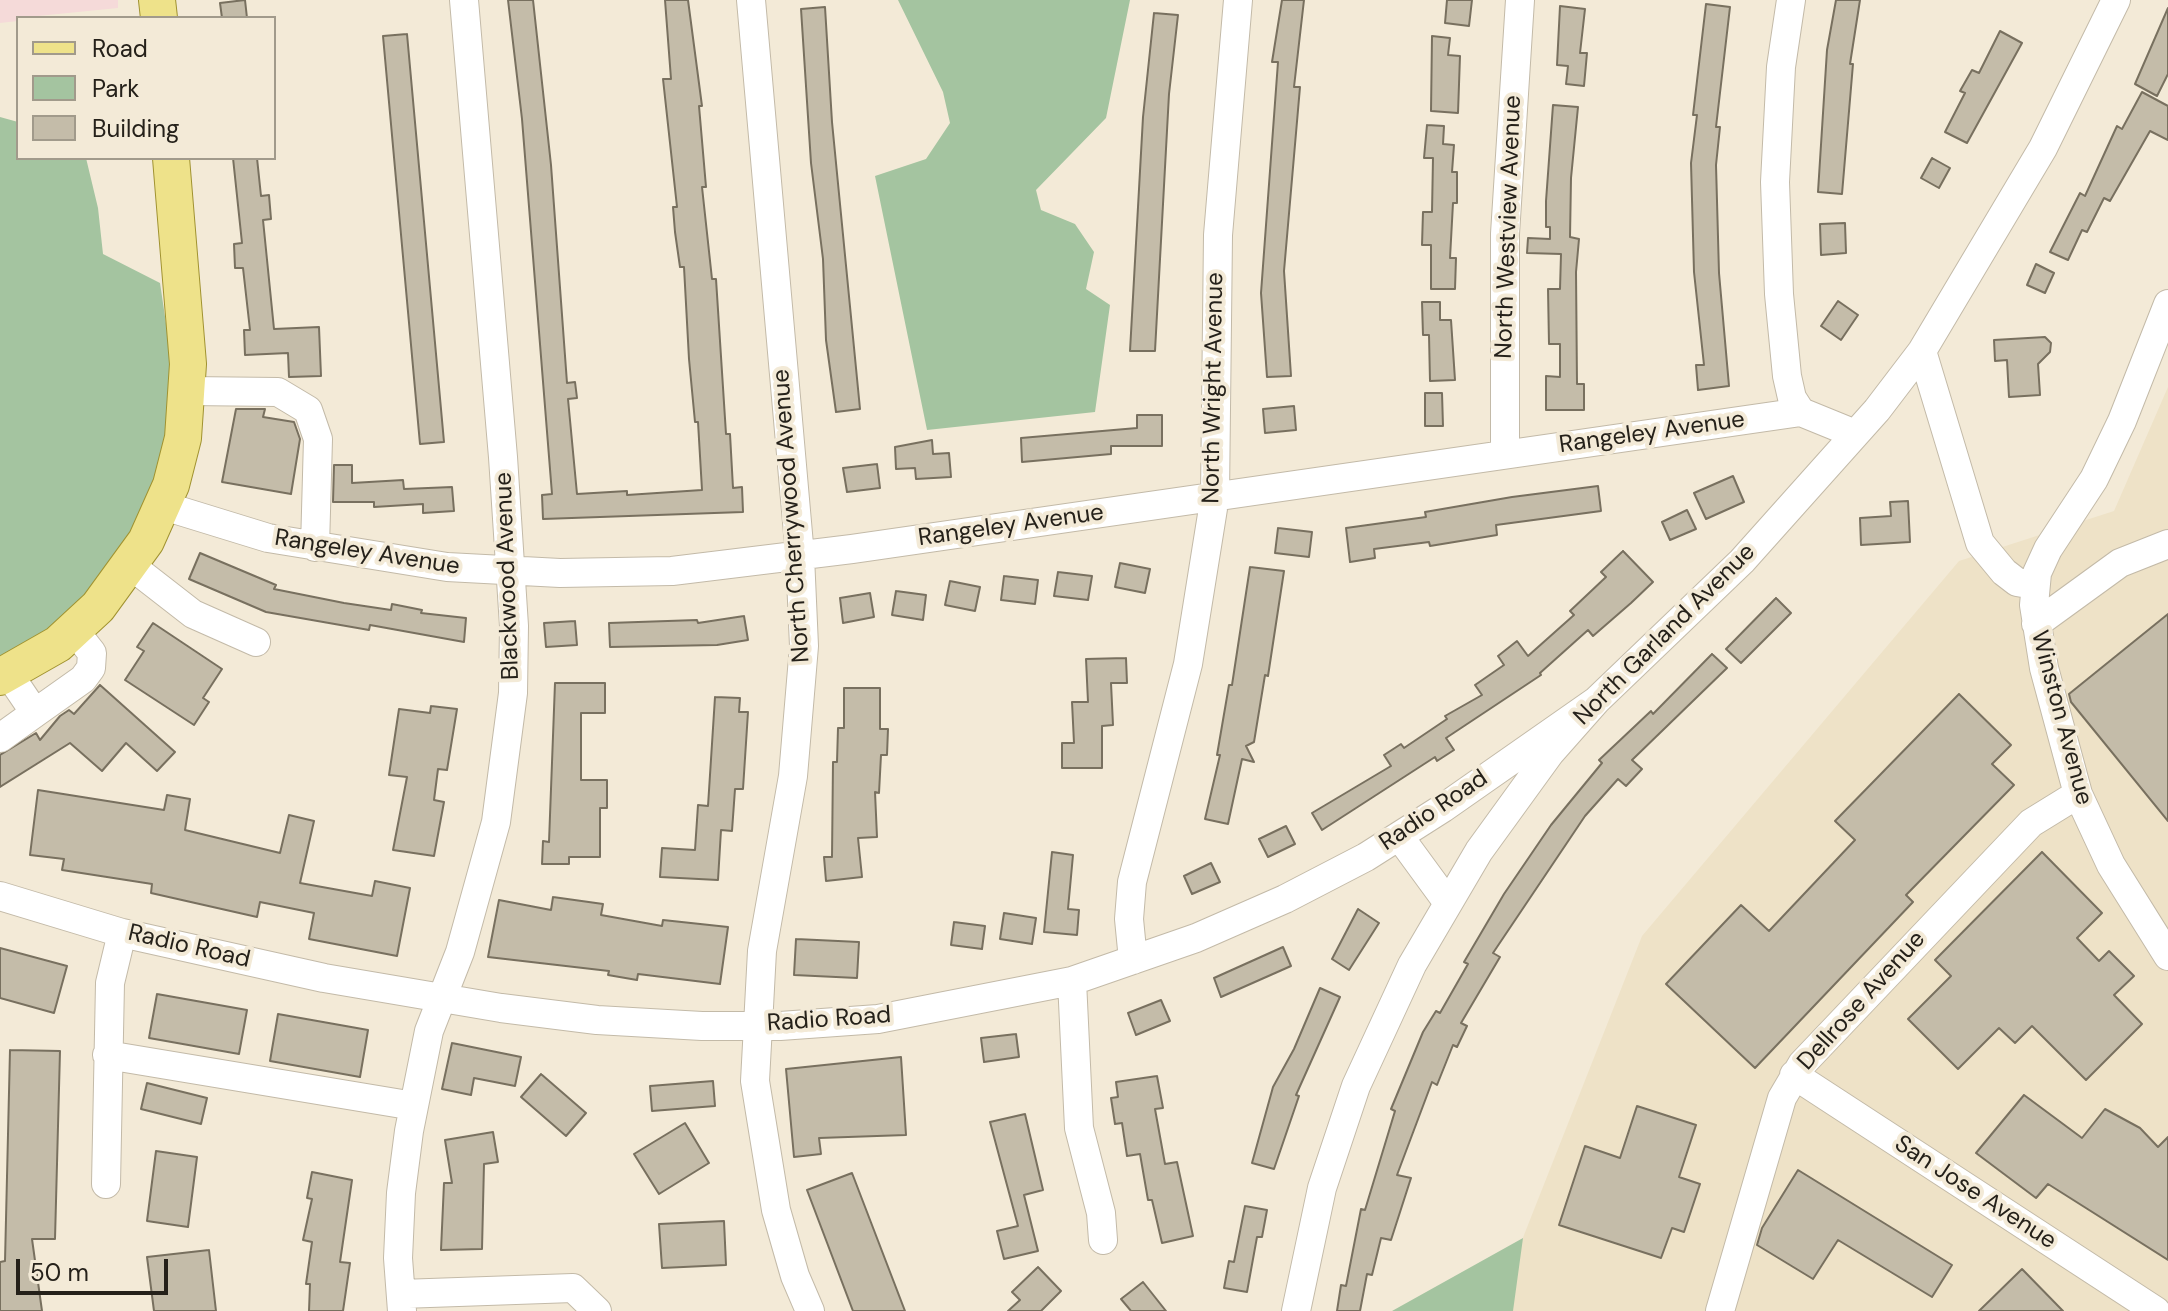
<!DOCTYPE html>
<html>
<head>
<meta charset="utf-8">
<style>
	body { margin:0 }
	#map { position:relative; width:2168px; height:1311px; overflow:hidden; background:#f3ead7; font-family:"DM Sans",sans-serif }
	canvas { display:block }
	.legend { position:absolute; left:16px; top:16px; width:260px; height:144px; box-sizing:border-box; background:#f3ead7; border:2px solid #a19a8b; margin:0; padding:10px 14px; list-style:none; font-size:24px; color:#25211a }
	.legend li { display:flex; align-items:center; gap:16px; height:40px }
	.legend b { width:40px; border:2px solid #a19a8b }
	.scale { position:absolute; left:16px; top:1259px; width:152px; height:36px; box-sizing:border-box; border:4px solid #25211a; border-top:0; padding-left:10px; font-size:24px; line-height:28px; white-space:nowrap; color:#25211a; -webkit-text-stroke:6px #f3ead7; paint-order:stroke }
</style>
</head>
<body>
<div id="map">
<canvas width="2168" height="1311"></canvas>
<ul class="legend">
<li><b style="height:10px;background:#eee28a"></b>Road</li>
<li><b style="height:22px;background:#a4c4a0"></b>Park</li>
<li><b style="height:22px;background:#c4bca9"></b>Building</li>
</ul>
<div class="scale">50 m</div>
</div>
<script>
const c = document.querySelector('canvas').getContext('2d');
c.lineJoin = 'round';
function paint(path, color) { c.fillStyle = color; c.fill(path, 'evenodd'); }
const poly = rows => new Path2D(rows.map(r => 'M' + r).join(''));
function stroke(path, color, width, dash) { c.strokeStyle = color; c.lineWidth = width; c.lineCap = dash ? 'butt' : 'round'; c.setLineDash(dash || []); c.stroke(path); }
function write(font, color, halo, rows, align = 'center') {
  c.font = font + ' "DM Sans",sans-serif'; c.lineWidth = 8; c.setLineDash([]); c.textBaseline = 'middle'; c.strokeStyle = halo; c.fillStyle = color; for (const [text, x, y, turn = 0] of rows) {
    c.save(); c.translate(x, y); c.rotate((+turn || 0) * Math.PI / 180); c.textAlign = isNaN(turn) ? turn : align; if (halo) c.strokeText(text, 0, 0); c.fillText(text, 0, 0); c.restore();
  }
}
paint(poly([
	[2168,387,2168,1311,1494,1311,1642,936,1959,561,2114,511]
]), '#eee2c7');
paint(poly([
	[0,0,118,0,118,8,18,18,18,21,0,23]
]), '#f5dad9');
paint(poly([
	[898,0,1130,0,1106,118,1036,190,1041,210,1075,224,1094,252,1086,289,1110,305,1095,412,927,430,875,176,926,159,950,123,943,92],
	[0,117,18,122,18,158,86,158,98,208,103,254,160,283,183,438,146,541,0,677],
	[1523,1238,1513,1311,1392,1311]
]), '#a4c4a0');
const building = poly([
	[245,0,247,18,222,18,220,3,245,0],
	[508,0,533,0,551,165,567,383,575,382,577,398,568,399,577,494,627,491,627,495,702,490,698,422,695,422,689,359,684,267,680,267,675,232,673,207,677,207,663,79,671,79,665,0,688,0,702,106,699,106,706,187,702,187,712,279,716,279,726,434,730,434,733,488,742,487,743,512,543,519,542,495,552,494,522,119,508,0],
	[1282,0,1304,0,1294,87,1300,87,1284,271,1291,376,1267,377,1261,293,1278,62,1272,62,1282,0],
	[1447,0,1472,0,1469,26,1445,23,1447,0],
	[1836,0,1860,0,1850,64,1853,64,1842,194,1818,192,1827,50,1836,0],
	[1706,4,1730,7,1716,127,1720,127,1716,165,1719,273,1729,386,1698,390,1696,365,1704,365,1694,272,1691,163,1697,115,1693,115,1706,4],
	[1560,6,1585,9,1580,53,1587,53,1584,86,1566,84,1568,66,1557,65,1560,6],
	[825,7,832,122,860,409,836,412,826,340,823,259,811,163,801,9,825,7],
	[2168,8,2168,74,2157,96,2135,84,2168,8],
	[1154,13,1178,15,1169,94,1155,351,1130,351,1143,117,1154,13],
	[2000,31,2022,43,1967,143,1945,132,1965,93,1960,91,1972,70,1979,73,2000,31],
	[407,34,444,442,420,444,383,36,407,34],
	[1432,36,1450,38,1448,55,1460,56,1458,113,1431,111,1432,36],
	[2142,92,2168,106,2168,140,2150,131,2110,201,2104,198,2087,232,2082,230,2068,260,2050,252,2080,193,2085,196,2117,126,2122,129,2142,92],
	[1553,105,1578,107,1571,178,1570,237,1579,239,1576,272,1577,384,1584,384,1584,410,1546,410,1546,376,1560,377,1560,344,1549,344,1548,289,1560,289,1561,254,1527,253,1528,238,1550,239,1550,227,1546,227,1546,201,1553,105],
	[1427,125,1444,126,1443,144,1454,145,1452,172,1457,172,1457,203,1453,203,1450,258,1456,258,1455,289,1431,289,1431,245,1422,245,1423,212,1432,212,1433,158,1424,158,1427,125],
	[233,158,257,158,261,196,269,195,271,219,263,220,274,329,319,327,321,376,289,377,288,353,245,355,244,330,250,330,243,268,235,268,234,244,242,243,233,158],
	[1932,158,1950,168,1939,188,1921,178,1932,158],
	[1845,223,1846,253,1821,255,1820,224,1845,223],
	[2036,264,2054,273,2045,293,2027,285,2036,264],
	[1838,301,1858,315,1841,340,1821,326,1838,301],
	[1422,302,1440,302,1440,320,1451,320,1455,380,1430,381,1429,335,1423,335,1422,302],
	[2045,337,2051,343,2050,352,2038,364,2040,395,2009,397,2007,360,1995,361,1994,340,2045,337],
	[1425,393,1442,393,1443,426,1425,426,1425,393],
	[1294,406,1296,430,1265,433,1263,409,1294,406],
	[236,409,265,409,263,417,294,422,300,439,291,494,222,482,236,409],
	[1137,415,1162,415,1162,446,1111,446,1111,454,1022,462,1021,438,1137,428,1137,415],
	[932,440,933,454,949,453,951,477,916,479,915,468,896,469,895,447,932,440],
	[877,464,880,488,847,492,843,468,877,464],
	[334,465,352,465,352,483,403,480,404,489,452,487,454,511,423,513,423,504,374,507,374,502,333,502,334,465],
	[1733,476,1744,502,1706,519,1694,493,1733,476],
	[1598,486,1601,511,1496,525,1497,535,1430,546,1429,542,1374,549,1375,558,1350,562,1346,528,1426,517,1425,512,1512,497,1598,486],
	[1908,501,1910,542,1861,545,1860,518,1891,516,1890,502,1908,501],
	[1687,510,1696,529,1670,540,1662,522,1687,510],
	[1278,528,1312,532,1309,557,1275,553,1278,528],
	[1623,551,1653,582,1631,603,1593,636,1588,630,1540,673,1541,675,1446,738,1454,750,1437,761,1435,757,1322,830,1312,813,1391,766,1384,755,1401,744,1404,748,1447,719,1445,716,1482,695,1475,685,1504,665,1498,656,1517,641,1528,656,1574,615,1570,611,1606,577,1601,572,1623,551],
	[200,553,276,585,274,589,344,603,391,610,392,604,422,610,421,613,466,618,464,642,370,625,369,630,266,612,189,579,200,553],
	[1120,563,1150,569,1145,593,1115,587,1120,563],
	[1250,567,1284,571,1268,676,1265,675,1254,742,1246,746,1254,762,1242,759,1228,824,1205,819,1220,755,1217,755,1229,685,1232,685,1250,567],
	[1058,572,1092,576,1088,600,1054,596,1058,572],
	[1004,576,1038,580,1035,604,1001,600,1004,576],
	[950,581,980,587,975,611,945,605,950,581],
	[896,591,926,595,923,620,892,615,896,591],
	[870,593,874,617,843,623,840,598,870,593],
	[1776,598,1791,613,1741,663,1726,649,1776,598],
	[2168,614,2168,821,2071,702,2069,694,2168,614],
	[744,616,748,640,717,645,610,647,609,623,697,620,698,623,744,616],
	[575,621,577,645,546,647,544,623,575,621],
	[153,623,222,669,203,698,209,702,194,725,125,680,144,651,137,647,153,623],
	[1712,654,1727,668,1632,760,1642,769,1626,786,1618,779,1585,816,1493,953,1500,957,1461,1023,1467,1026,1457,1047,1453,1045,1437,1085,1432,1082,1397,1175,1411,1178,1391,1240,1381,1238,1372,1275,1367,1274,1360,1311,1337,1311,1341,1285,1346,1286,1361,1209,1365,1210,1395,1111,1391,1109,1423,1032,1436,1011,1440,1013,1468,964,1464,962,1504,894,1551,825,1602,763,1599,760,1651,711,1653,714,1712,654],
	[1126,658,1127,683,1111,683,1113,725,1102,726,1102,768,1062,768,1062,743,1074,743,1072,702,1088,702,1086,659,1126,658],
	[555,683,605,683,605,713,581,713,581,780,607,780,607,808,600,808,600,857,569,857,569,864,542,864,543,841,549,842,555,683],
	[100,685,175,752,157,771,126,743,102,771,70,743,0,787,0,755,36,733,40,740,60,716,69,710,74,714,100,685],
	[844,688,880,688,880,729,888,729,887,755,881,755,879,793,875,792,877,837,858,838,862,877,826,881,824,857,832,857,833,762,837,762,838,728,844,728,844,688],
	[1959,694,2011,745,1992,764,2014,785,1906,895,1913,902,1755,1068,1666,984,1741,905,1769,931,1855,840,1835,821,1959,694],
	[715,697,740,698,739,712,748,712,743,789,735,789,732,831,721,830,718,880,660,877,662,848,695,850,698,805,708,806,715,697],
	[431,706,457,709,447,770,438,769,434,800,444,802,434,856,393,850,407,777,389,775,399,709,430,713,431,706],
	[38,790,164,810,167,795,190,799,185,830,280,853,289,815,314,821,300,883,372,896,375,881,410,888,397,956,309,939,314,913,260,902,257,917,151,893,152,884,62,870,64,859,30,855,38,790],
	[1286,826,1295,844,1268,857,1259,839,1286,826],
	[1052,852,1073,855,1068,909,1079,910,1077,935,1044,932,1052,852],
	[2042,852,2102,913,2077,938,2099,961,2109,951,2134,976,2114,995,2142,1024,2086,1080,2032,1026,2015,1043,1999,1028,1958,1069,1908,1019,1951,976,1935,960,2042,852],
	[1211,863,1220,882,1192,894,1184,876,1211,863],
	[553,897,603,904,601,915,662,926,663,920,728,927,720,984,638,974,637,980,608,975,609,971,488,957,499,900,551,910,553,897],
	[1358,909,1379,923,1349,970,1332,959,1358,909],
	[1004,913,1036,918,1032,944,1000,939,1004,913],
	[954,922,985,926,982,949,951,945,954,922],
	[796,939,859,942,857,978,794,975,796,939],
	[1283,947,1291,966,1221,997,1214,978,1283,947],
	[0,948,67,966,54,1013,0,998,0,948],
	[1320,988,1340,997,1296,1095,1299,1096,1274,1169,1252,1163,1273,1087,1294,1049,1320,988],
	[157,994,247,1010,239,1054,149,1038,157,994],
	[1161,1000,1170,1021,1136,1035,1128,1013,1161,1000],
	[278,1014,368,1030,360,1077,270,1061,278,1014],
	[1016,1034,1019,1057,984,1062,981,1038,1016,1034],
	[452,1043,521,1057,515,1086,474,1078,471,1095,442,1089,452,1043],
	[10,1050,60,1051,55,1239,32,1239,42,1311,0,1311,0,1262,5,1261,10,1050],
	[901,1057,906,1135,819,1138,821,1154,794,1157,786,1069,901,1057],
	[541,1074,586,1113,566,1136,521,1097,541,1074],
	[1157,1076,1163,1108,1155,1109,1165,1164,1177,1162,1193,1236,1162,1243,1152,1200,1148,1200,1140,1154,1127,1156,1122,1123,1115,1124,1111,1098,1118,1097,1116,1082,1157,1076],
	[713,1081,715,1106,652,1111,650,1086,713,1081],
	[147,1083,207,1098,201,1124,141,1109,147,1083],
	[2024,1095,2082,1138,2105,1109,2140,1128,2158,1147,2168,1137,2168,1260,2048,1184,2036,1198,1976,1153,2024,1095],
	[1637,1106,1696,1125,1679,1177,1700,1184,1684,1232,1672,1228,1661,1258,1559,1225,1585,1146,1620,1158,1637,1106],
	[1025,1114,1043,1190,1024,1195,1038,1251,1004,1259,997,1231,1018,1226,990,1122,1025,1114],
	[685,1123,709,1163,659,1194,634,1154,685,1123],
	[493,1132,498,1162,484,1164,482,1249,441,1250,444,1183,452,1183,445,1140,493,1132],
	[156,1151,197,1157,188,1227,147,1221,156,1151],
	[1798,1170,1952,1265,1932,1297,1838,1240,1813,1279,1757,1245,1762,1228,1798,1170],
	[312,1172,352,1180,340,1262,350,1263,343,1311,309,1311,310,1284,306,1284,312,1242,303,1240,312,1199,307,1198,312,1172],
	[852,1173,905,1311,853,1311,807,1190,852,1173],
	[1245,1206,1267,1210,1262,1237,1257,1237,1247,1292,1224,1288,1229,1261,1234,1262,1245,1206],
	[724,1221,726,1265,662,1268,659,1224,724,1221],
	[209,1250,216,1311,154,1311,147,1257,209,1250],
	[1038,1267,1061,1291,1041,1311,1008,1311,1020,1300,1012,1292,1038,1267],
	[2022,1269,2063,1311,1979,1311,2022,1269],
	[1143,1282,1166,1311,1131,1311,1121,1299,1143,1282]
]);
paint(building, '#c4bca9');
stroke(building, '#78705f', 2);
const minor = poly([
	[751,0,800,556,804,646,793,776,762,951,755,1081,776,1210,795,1276,810,1311],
	[1791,0,1781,67,1775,182,1779,294,1787,376,1792,398,1801,412],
	[2168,304,2122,421,2094,479,2048,549,2037,573,2034,605,2044,668,2078,794,2111,865,2168,956],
	[1922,351,1980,543,2004,572,2017,582,2034,585],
	[188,391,278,392,308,410,318,439,315,547],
	[1505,454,1505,234,1520,0],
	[164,506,268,538,447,567,560,573,672,571,852,549,1801,412,1855,434],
	[130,565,193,614,256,642],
	[2036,624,2120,563,2168,544],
	[8,673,35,713,83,679,91,668,92,653,74,630],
	[0,738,35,713],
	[1399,836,1448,903],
	[0,896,122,933,324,978,501,1008,597,1020,702,1026,780,1026,878,1019,1072,981,1196,938,1285,899,1366,857,1443,808,1596,701],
	[1133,960,1129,919,1132,882,1188,664,1215,496,1218,235,1238,0],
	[1072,981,1079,1128,1101,1213,1103,1240],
	[107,1055,414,1106],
	[1794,1075,2156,1311],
	[106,1184,110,983,122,933],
	[401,1294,573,1288,597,1311],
	[402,1311,398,1258,401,1193,409,1131,429,1031,460,952,496,822,513,693,514,626,503,457,464,0],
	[1296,1311,1322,1188,1356,1086,1412,965,1479,851,1550,753,1596,701,1742,561,1877,410,1922,351,2043,148,2116,0],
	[1720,1311,1782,1098,1802,1064,2031,823,2078,794]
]);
const major = poly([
	[157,0,159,18],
	[0,677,58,644,98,607,146,541,171,485,183,438,188,364,171,158]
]);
stroke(minor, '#c3baa8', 30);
stroke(major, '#a09230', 38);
stroke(minor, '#fff', 28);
stroke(major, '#eee28a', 36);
write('24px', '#25211a', '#f3ead7', [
	["North Westview Avenue",1509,227,-88],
	["North Wright Avenue",1214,388,-89],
	["Rangeley Avenue",1652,433,-8],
	["North Cherrywood Avenue",792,516,-94],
	["Rangeley Avenue",1011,526,-8],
	["Rangeley Avenue",367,553,9],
	["Blackwood Avenue",508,576,-92],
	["North Garland Avenue",1665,635,-45],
	["Winston Avenue",2061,718,75],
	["Radio Road",1434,811,-34],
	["Radio Road",189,947,13],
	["Dellrose Avenue",1862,1001,-48],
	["Radio Road",829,1020,-4],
	["San Jose Avenue",1975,1193,33]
]);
</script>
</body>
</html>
